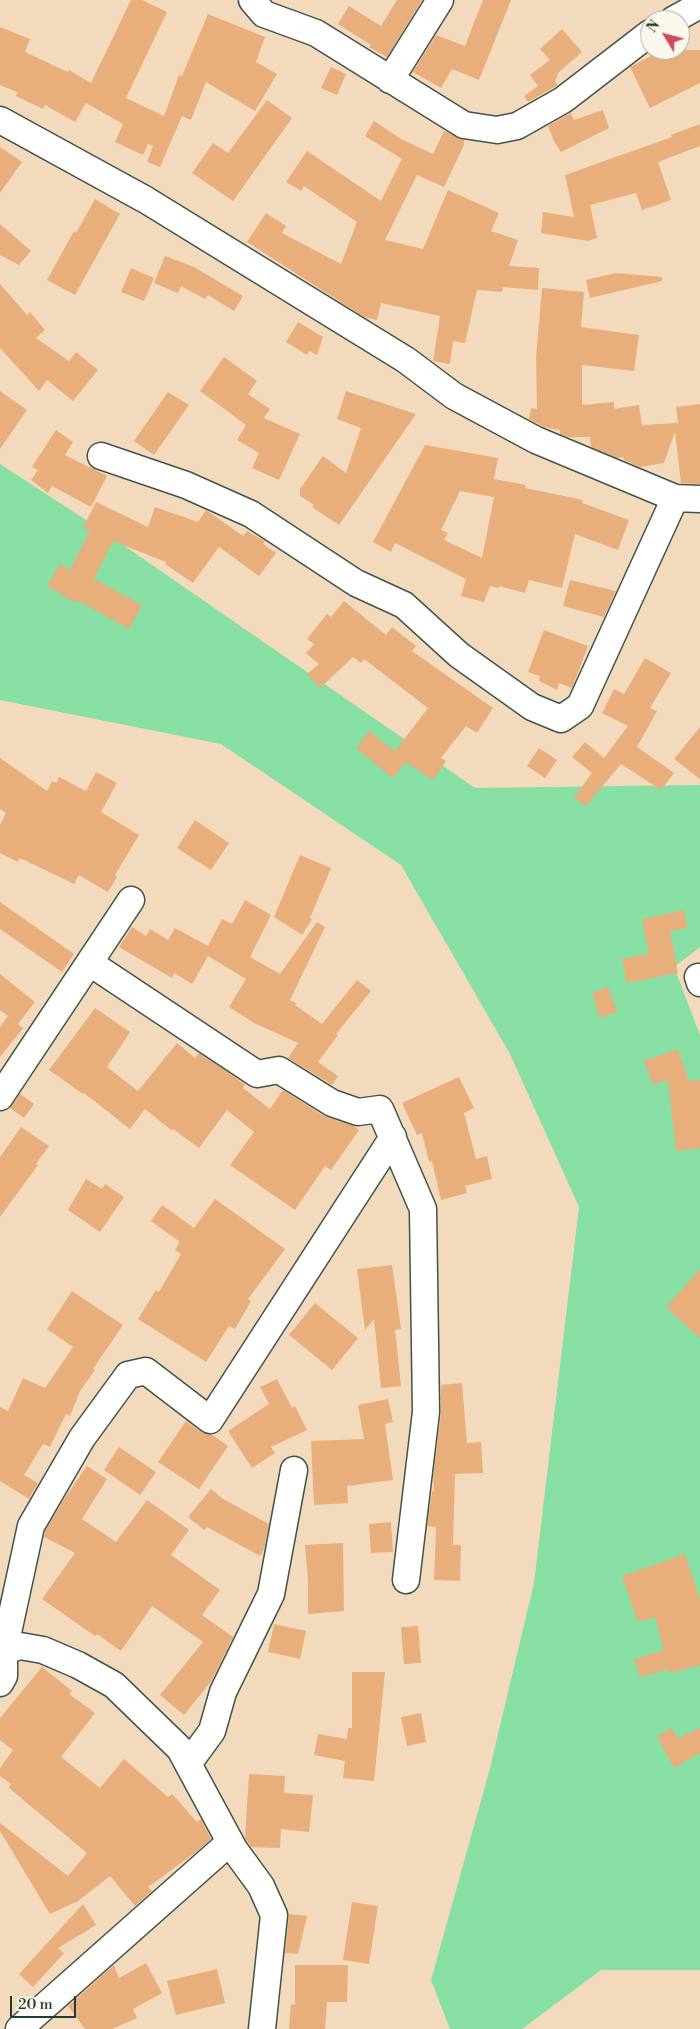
<!DOCTYPE html>
<html>
<head>
<meta charset="utf-8">
<style>
	body { margin:0 }
	#map { position:relative; width:700px; height:2029px; overflow:hidden; background:#f3dabc; font-family:"Libre Bodoni",serif }
	canvas { display:block }
	.north { position:absolute; left:640px; top:10px; width:50px; height:50px; box-sizing:border-box; background:#fbf7ec; border:1px solid #a3ada2; border-radius:50%; rotate:307deg; font-size:14px; font-weight:700; line-height:20px; text-align:center; color:#1f3d34 }
	.north::after { content:''; display:block; margin:auto; width:18px; height:22px; background:#d1495b; clip-path:polygon(50% 0,100% 100%,50% 72%,0 100%) }
	.scale { position:absolute; left:10px; top:1996px; width:66px; height:22px; box-sizing:border-box; border:2px solid #1f3d34; border-top:0; padding-left:6px; font-size:15px; line-height:18px; white-space:nowrap; color:#1f3d34; -webkit-text-stroke:4px #fbf7ec; paint-order:stroke }
</style>
</head>
<body>
<div id="map">
<canvas width="700" height="2029"></canvas>
<div class="north">N</div>
<div class="scale">20 m</div>
</div>
<script>
const c = document.querySelector('canvas').getContext('2d');
c.lineJoin = 'round';
function paint(path, color) { c.fillStyle = color; c.fill(path, 'evenodd'); }
const poly = rows => new Path2D(rows.map(r => 'M' + r).join(''));
function stroke(path, color, width, dash) { c.strokeStyle = color; c.lineWidth = width; c.lineCap = dash ? 'butt' : 'round'; c.setLineDash(dash || []); c.stroke(path); }
paint(poly([
	[0,464,100,529,475,788,700,785,700,947,674,967,700,1035,700,1970,601,1970,522,2029,450,2029,431,1980,489,1772,534,1583,579,1207,510,1054,401,865,221,744,0,700]
]), '#87dfa4');
paint(poly([
	[131,0,142,0,167,12,126,98,164,116,179,75,182,76,208,14,265,37,256,62,277,74,255,111,206,82,191,120,182,116,160,167,147,162,153,146,148,144,143,155,115,142,123,124,86,103,75,122,45,105,43,109,16,96,17,92,0,85,0,27,30,39,25,52,68,72,69,70,91,83],
	[397,0,422,0,387,57,369,47,371,45,338,24,349,6,381,26],
	[483,0,511,0,479,80,452,69,441,88,413,72,436,35,465,46],
	[562,29,582,52,558,73,555,82,558,85,528,102,524,96,538,86,530,75,550,60,540,49],
	[662,50,700,50,700,83,650,108,630,67],
	[331,67,346,74,337,95,321,88],
	[267,100,292,118,233,201,192,173,213,143,228,153],
	[603,110,609,128,561,152,554,141,548,126,571,113,574,120],
	[374,121,401,139,433,154,444,131,464,140,464,145,444,187,417,175,385,240,423,249,448,190,499,213,491,231,518,240,509,266,539,268,538,290,503,287,502,292,477,290,465,343,453,341,450,364,433,361,440,316,381,303,377,320,364,317,247,242,266,213,286,226,282,233,341,264,357,222,304,186,301,191,286,182,307,151,381,201,402,159,365,136],
	[700,124,700,146,658,162,671,200,642,210,636,193,590,205,597,238,588,241,541,233,543,212,574,217,565,175,672,137,671,135],
	[0,147,22,162,0,193],
	[95,199,120,214,75,295,47,280,74,231,76,233],
	[0,224,31,251,19,265,0,255],
	[165,256,194,267,243,296,234,311,208,295,205,299,181,286,178,293,154,283],
	[131,268,154,278,144,301,121,292],
	[616,273,662,277,662,281,590,298,586,280],
	[0,284,27,315,30,312,45,330,36,338,69,361,76,352,98,370,73,401,47,380,39,391,0,348],
	[542,288,584,292,581,327,639,335,634,371,582,365,582,405,614,402,614,409,639,405,642,425,678,423,676,407,700,404,700,484,681,483,675,432,664,463,640,467,624,460,623,457,617,458,591,447,590,437,569,437,560,434,560,430,544,427,529,419,531,408,537,409,536,358],
	[298,322,323,337,317,355,309,351,307,355,286,342],
	[224,357,257,381,248,394,270,409,264,418,300,434,279,480,252,468,259,453,237,440,246,425,200,391],
	[0,391,27,410,0,449],
	[346,391,416,414,339,525,312,507,314,505,300,496,300,489,323,456,346,473,361,428,337,419],
	[168,392,189,405,154,455,134,441],
	[56,430,73,442,65,455,107,476,91,507,52,486,48,493,31,480,38,470,32,467],
	[425,445,498,458,494,479,526,485,525,488,583,500,582,503,629,520,618,550,575,534,562,588,529,580,525,593,499,586,499,588,490,586,484,602,461,596,466,579,395,543,391,552,373,542],
	[460,491,494,497,482,558,444,540,448,533,441,530],
	[96,502,148,527,155,507,198,522,206,510,243,536,247,531,263,540,265,541,263,544,276,553,259,576,219,547,193,583,165,564,166,562,113,541,94,579,142,605,129,629,77,600,76,603,47,586,60,564,70,570,90,531,83,528],
	[570,580,616,591,604,617,563,606],
	[344,601,386,635,392,627,416,646,412,651,493,708,477,733,466,726,441,758,446,761,433,780,406,762,393,778,356,748,369,731,395,751,428,708,364,659,361,663,353,657,320,688,307,674,319,664,306,653,314,644,307,639,327,614,331,617],
	[544,630,588,646,572,688,559,683,557,690,539,681,540,676,528,672],
	[645,658,671,673,650,708,657,711,637,747,674,773,661,790,621,764,586,806,574,797,592,773,572,757,585,742,604,758,628,726,602,713,614,689,624,694],
	[700,727,700,779,674,759],
	[539,748,557,760,545,778,527,766],
	[0,758,47,791,52,781,56,783,59,777,86,791,96,772,117,783,101,812,139,835,115,875,117,877,108,892,79,875,74,884,20,858,18,862,0,853,0,825,6,813,0,809],
	[195,820,229,843,211,870,177,848],
	[300,855,331,868,310,918,312,919,302,935,274,917],
	[245,900,271,915,250,957,280,974,317,922,325,927,290,1000,296,1003,295,1005,322,1024,357,980,371,991,336,1034,338,1035,318,1062,338,1076,332,1085,288,1058,298,1043,254,1023,229,1007,246,979,208,956,192,984,174,973,172,978,119,947,132,927,146,936,150,929,168,940,175,928,208,946,222,919,232,924],
	[0,902,74,954,62,972,0,929],
	[684,910,687,928,670,931,678,973,627,983,622,959,649,954,642,919],
	[0,974,35,1002,18,1024,0,1010],
	[608,987,617,1012,600,1018,592,993],
	[95,1008,130,1032,107,1067,138,1091,177,1043,195,1058,199,1053,225,1070,245,1085,243,1088,270,1109,283,1090,324,1116,354,1126,359,1130,331,1170,325,1166,295,1210,230,1165,254,1132,227,1110,199,1148,173,1129,171,1130,145,1109,130,1129,84,1093,83,1094,49,1070],
	[8,1016,23,1028,0,1057,0,1027],
	[678,1049,689,1081,700,1080,700,1148,676,1151,668,1080,653,1085,644,1061],
	[459,1077,474,1108,464,1113,476,1159,487,1156,492,1179,465,1186,467,1193,441,1200,432,1161,429,1162,422,1133,417,1135,402,1103],
	[20,1094,34,1104,24,1118,10,1108],
	[21,1127,49,1146,36,1164,38,1165,0,1217,0,1157],
	[86,1179,102,1189,105,1184,124,1197,100,1232,68,1210],
	[215,1199,285,1249,248,1299,251,1301,235,1329,229,1326,206,1362,138,1319,156,1290,159,1292,181,1254,175,1250,180,1242,151,1221,162,1205,194,1228],
	[392,1265,401,1329,395,1330,401,1386,381,1388,374,1319,365,1330,357,1269],
	[700,1269,700,1338,666,1307],
	[72,1291,123,1325,93,1369,95,1370,80,1391,70,1416,66,1414,50,1447,43,1444,24,1475,38,1483,29,1499,0,1481,0,1407,8,1411,23,1378,45,1388,73,1347,47,1329],
	[315,1303,358,1338,332,1370,289,1335],
	[277,1379,292,1408,295,1406,307,1430,271,1447,275,1453,252,1468,228,1431,269,1404,260,1387],
	[462,1383,467,1443,481,1442,483,1473,455,1474,453,1545,461,1545,460,1581,434,1580,436,1527,427,1526,432,1491,434,1491,433,1476,441,1414,441,1385],
	[388,1399,393,1422,385,1424,393,1480,347,1486,348,1503,314,1505,311,1441,364,1439,358,1405],
	[186,1421,201,1432,211,1434,228,1446,199,1489,158,1462],
	[119,1447,156,1472,140,1495,104,1470],
	[87,1466,107,1479,82,1519,116,1542,147,1500,189,1530,171,1555,220,1590,202,1615,233,1637,212,1680,184,1715,160,1695,203,1642,152,1606,121,1651,97,1634,95,1636,42,1599,75,1553,44,1537,45,1531,64,1499],
	[211,1489,223,1499,269,1524,264,1549,260,1556,207,1527,204,1530,188,1517],
	[391,1522,393,1552,371,1553,369,1524],
	[343,1543,344,1611,308,1614,308,1580,305,1545],
	[685,1554,700,1599,700,1665,670,1673,669,1669,640,1677,634,1659,664,1650,655,1617,638,1622,622,1576],
	[274,1624,306,1631,300,1659,268,1652],
	[418,1626,421,1663,404,1664,401,1627],
	[42,1667,72,1691,69,1694,95,1713,61,1757,100,1788,124,1759,168,1797,172,1794,197,1822,201,1819,211,1839,196,1852,148,1887,152,1891,135,1906,110,1876,78,1901,50,1914,0,1831,0,1823,68,1876,87,1853,9,1788,11,1784,0,1776,0,1768,13,1750,0,1740,0,1718],
	[352,1672,385,1672,374,1781,343,1778,345,1761,314,1755,318,1734,347,1739,348,1728,352,1728],
	[421,1713,426,1742,407,1746,401,1717],
	[672,1728,678,1738,700,1728,700,1753,674,1768,657,1736],
	[249,1774,285,1776,284,1793,313,1795,309,1832,281,1829,280,1848,251,1847,245,1838],
	[352,1902,378,1906,369,1964,343,1960],
	[83,1904,96,1925,58,1948,64,1953,33,1987,19,1974],
	[289,1914,307,1916,298,1954,285,1953],
	[146,1963,162,1993,133,2009,137,2018,112,2029,85,2029,68,2006,114,1965,119,1978],
	[295,1965,348,1965,347,2002,327,2002,325,2029,289,2029,291,2004,295,2005],
	[217,1969,225,2003,176,2015,167,1981]
]), '#e8af7c');
const minor = poly([
	[252,0,264,14,316,33,464,125,497,130,517,126,563,100,650,33],
	[673,20,700,5],
	[390,80,440,0],
	[0,120,146,200,406,360,454,396,536,440,675,498,700,499],
	[101,456,186,485,251,514,356,583,404,605,459,655,532,707,561,719,580,706,675,498],
	[90,963,257,1074,279,1070,332,1103,358,1112,380,1109,423,1209,426,1412,406,1580],
	[698,977,700,983],
	[0,1097,131,900],
	[4,1651,20,1646,43,1650,78,1665,114,1685,180,1749,234,1849,261,1886,274,1915,262,2029],
	[0,1683,4,1676,4,1651,31,1526,82,1438,128,1375,146,1371,210,1420,393,1137],
	[188,1764,212,1731,223,1692,271,1594,294,1470],
	[19,2029,230,1842]
]);
stroke(minor, '#3f5548', 29);
stroke(minor, '#fff', 26);
</script>
</body>
</html>
